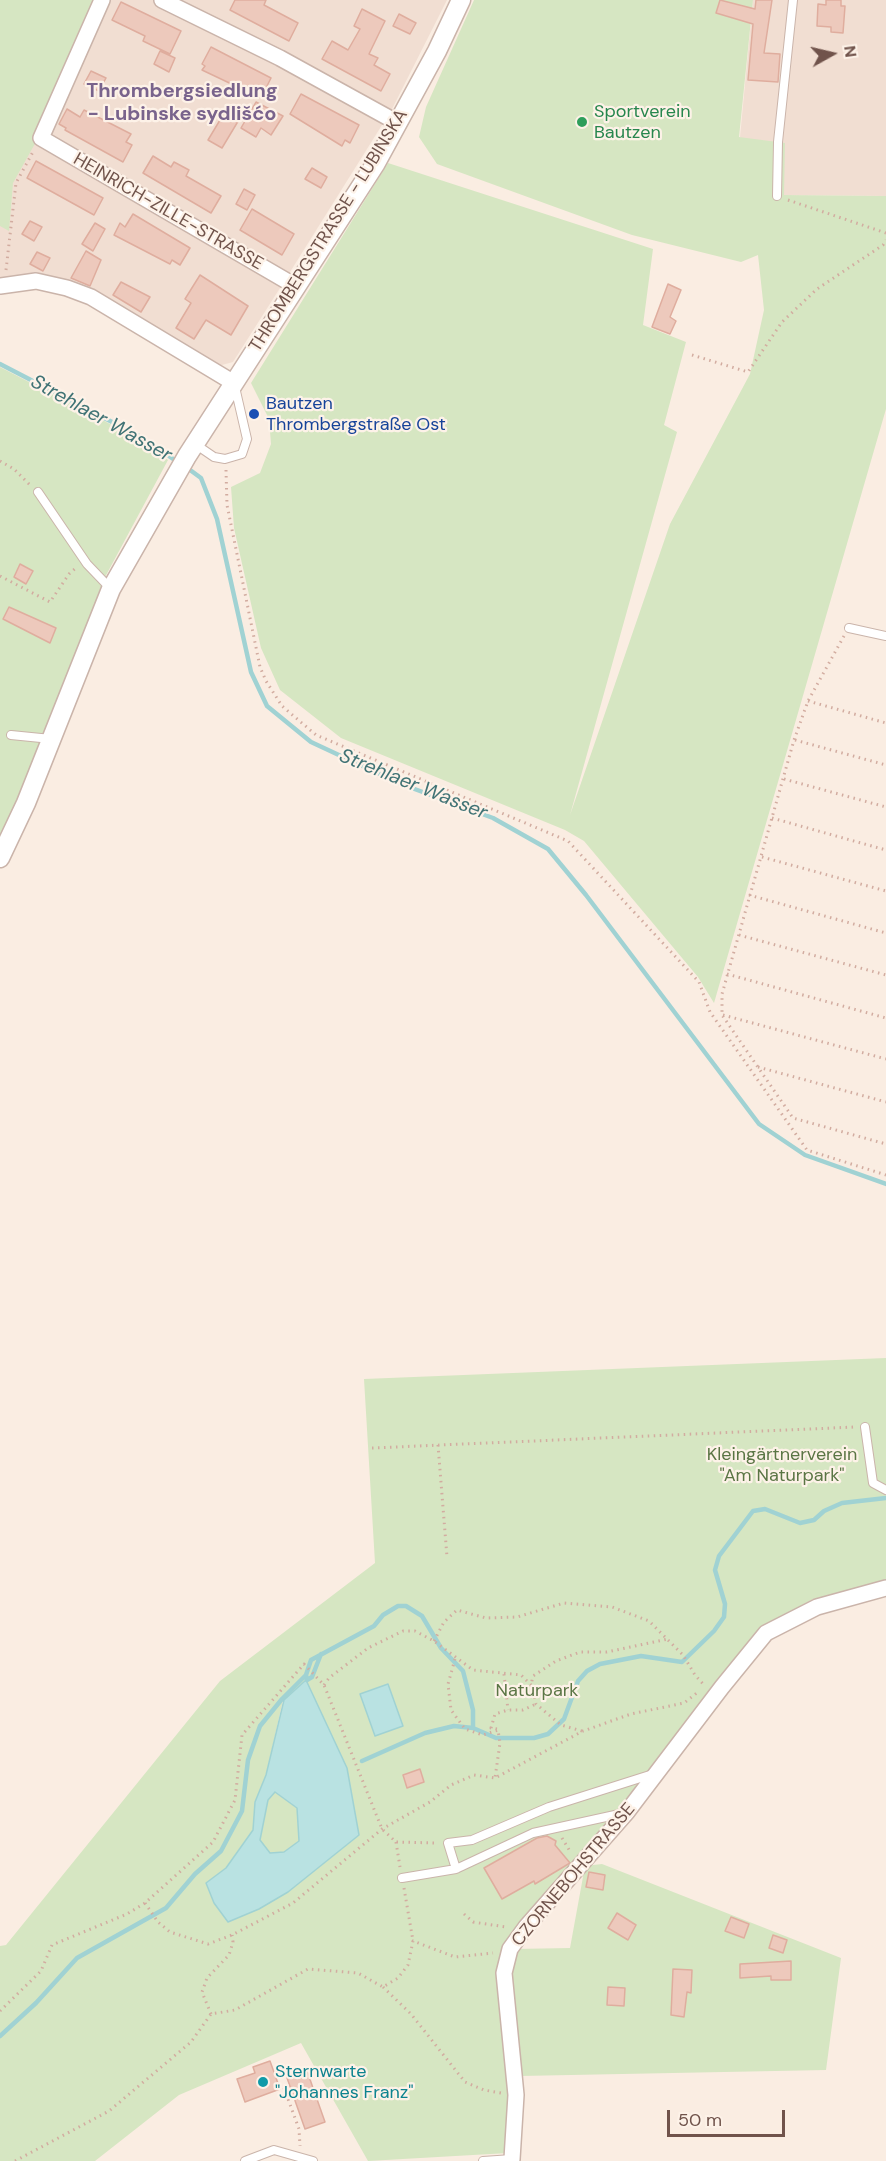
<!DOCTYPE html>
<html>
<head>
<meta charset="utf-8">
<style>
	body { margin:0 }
	#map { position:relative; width:886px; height:2161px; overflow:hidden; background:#faede2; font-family:"DM Sans",sans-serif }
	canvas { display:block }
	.north { position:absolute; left:802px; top:24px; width:60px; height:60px; -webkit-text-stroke:4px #fdf2e8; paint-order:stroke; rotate:82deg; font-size:16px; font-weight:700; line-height:24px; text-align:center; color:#70534b }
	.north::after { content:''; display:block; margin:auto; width:21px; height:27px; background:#70534b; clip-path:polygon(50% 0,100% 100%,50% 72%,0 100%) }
	.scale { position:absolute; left:667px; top:2110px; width:118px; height:27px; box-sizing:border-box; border:3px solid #70534b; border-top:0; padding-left:8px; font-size:18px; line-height:21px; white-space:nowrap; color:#70534b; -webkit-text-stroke:4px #fdf2e8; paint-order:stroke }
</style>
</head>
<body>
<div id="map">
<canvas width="886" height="2161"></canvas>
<div class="north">N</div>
<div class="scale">50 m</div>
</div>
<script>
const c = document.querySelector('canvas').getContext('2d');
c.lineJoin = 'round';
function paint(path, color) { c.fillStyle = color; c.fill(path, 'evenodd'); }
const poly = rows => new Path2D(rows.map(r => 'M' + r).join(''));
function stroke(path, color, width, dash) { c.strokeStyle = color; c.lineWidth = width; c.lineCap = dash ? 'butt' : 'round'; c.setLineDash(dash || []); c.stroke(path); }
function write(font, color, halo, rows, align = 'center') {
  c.font = font + ' "DM Sans",sans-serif'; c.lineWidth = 4.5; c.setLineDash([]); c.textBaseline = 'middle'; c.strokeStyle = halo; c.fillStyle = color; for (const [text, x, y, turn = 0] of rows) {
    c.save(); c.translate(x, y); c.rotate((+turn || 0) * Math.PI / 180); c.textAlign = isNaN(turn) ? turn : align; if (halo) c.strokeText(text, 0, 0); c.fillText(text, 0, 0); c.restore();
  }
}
paint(poly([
	[0,0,447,0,392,109,280,288,233,362,218,366,94,293,0,280],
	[753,0,886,0,886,196,784,195,740,137]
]), '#f1ded2');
paint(poly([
	[0,0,99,0,37,140,13,183,9,231,0,226],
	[474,0,753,0,739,137,785,143,784,195,886,196,886,409,714,1003,698,977,584,841,565,830,341,738,280,690,261,648,234,528,231,487,260,473,271,444,269,419,251,383,388,163,653,249,643,325,686,342,664,425,677,432,570,815,670,524,750,374,764,310,758,255,741,262,632,235,437,164,419,137,426,107],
	[0,367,139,439,168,460,104,579,14,817,0,846],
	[886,1358,886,1582,813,1599,766,1626,654,1768,506,1941,497,1979,510,2105,508,2153,368,2161,301,2043,179,2095,95,2161,0,2161,0,1946,6,1945,220,1681,375,1563,364,1379],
	[283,1700,359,1835,288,1892,259,1909,206,1883,226,1868,253,1830,255,1802,266,1775],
	[275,1792,297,1808,299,1841,284,1852,269,1853,260,1840,268,1800],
	[602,1864,841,1958,826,2070,520,2076,510,1974,514,1949,570,1948,585,1866]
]), '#d6e6c2');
const water = poly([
	[306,1680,347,1768,359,1835,288,1892,259,1909,228,1922,214,1903,206,1883,226,1868,253,1830,255,1802,266,1775,284,1700,306,1680],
	[275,1792,297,1808,299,1841,284,1852,270,1853,260,1840,268,1800,275,1792],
	[388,1684,403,1726,375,1736,360,1694,388,1684]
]);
paint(water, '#b9e2e2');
stroke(water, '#a0d2d3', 1.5);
stroke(poly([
	[0,364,141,437,179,463],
	[186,467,201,478,217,519,251,672,267,706,311,742,401,784,493,818,548,849,586,895,759,1124,805,1155,886,1184],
	[306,1675,307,1680,312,1677,321,1654],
	[362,1761,425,1733,454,1726,473,1728,496,1738,534,1738,548,1734,564,1719,578,1681,587,1671,600,1664,641,1656,682,1662,714,1631,724,1617,725,1604,715,1570,719,1556,753,1511,765,1509,800,1523,814,1520,824,1511,842,1503,886,1498],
	[0,2036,36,2003,77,1958,166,1908,195,1874,221,1851,242,1811,248,1760,260,1726,282,1699,306,1675,311,1660,374,1626,383,1615,398,1606,406,1606,422,1616,441,1648,463,1671,473,1710,473,1728]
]), '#a0d2d3', 4.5);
const building = poly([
	[235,0,266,0,264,5,298,23,289,41,230,10,235,0],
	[720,0,755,9,756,0,772,0,764,53,780,54,778,82,748,80,753,24,716,13,720,0],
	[826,0,841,0,841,6,845,6,843,33,831,32,831,27,817,26,818,4,826,5,826,0],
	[121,2,181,31,170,54,143,41,145,36,112,20,121,2],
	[362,9,385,21,369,54,378,58,374,65,390,74,381,91,322,59,332,41,348,50,360,29,354,26,362,9],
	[399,14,416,23,410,34,393,26,399,14],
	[211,47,271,78,261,98,202,70,205,66,202,64,211,47],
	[160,51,175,58,169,72,154,64,160,51],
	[91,71,106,78,99,91,84,84,91,71],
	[301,94,359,125,350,143,345,140,342,146,290,114,301,94],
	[256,102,283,116,271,135,261,128,256,137,241,128,256,102],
	[67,109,80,117,84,110,131,134,126,142,132,145,123,162,65,130,66,128,59,124,67,109],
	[226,110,240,118,222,148,208,140,226,110],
	[153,156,171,167,174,162,189,170,186,176,221,196,211,213,143,173,153,156],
	[36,161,103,198,94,215,27,178,36,161],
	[312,168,327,177,321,188,305,179,312,168],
	[244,189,255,195,247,210,236,204,244,189],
	[252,209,294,234,282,255,240,230,252,209],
	[133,214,190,248,180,265,172,260,170,264,114,235,120,223,125,227,133,214],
	[30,221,42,227,34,241,22,234,30,221],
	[95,223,105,229,93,251,82,244,95,223],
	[86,251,101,260,90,286,71,278,86,251],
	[37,252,50,258,43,271,30,264,37,252],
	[200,275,248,306,231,335,206,320,194,339,176,328,191,303,185,299,200,275],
	[121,282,150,297,141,312,113,295,121,282],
	[668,284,681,290,670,317,676,321,670,334,652,327,668,284],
	[20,564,33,571,26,584,14,577,20,564],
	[9,607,56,628,50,643,3,619,9,607],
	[420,1769,424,1782,407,1788,403,1775,420,1769],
	[547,1836,556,1841,555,1845,570,1863,535,1884,534,1881,502,1899,484,1868,537,1838,547,1836],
	[589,1872,605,1875,603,1890,586,1887,589,1872],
	[617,1913,636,1925,628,1940,608,1928,617,1913],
	[731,1917,749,1924,744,1938,725,1931,731,1917],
	[773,1935,787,1940,783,1953,769,1948,773,1935],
	[791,1961,791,1980,771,1980,771,1976,740,1978,740,1964,791,1961],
	[673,1969,692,1970,691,1993,687,1992,684,2017,671,2015,673,1969],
	[608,1987,625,1988,624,2006,607,2005,608,1987],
	[270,2061,280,2089,245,2102,237,2079,255,2073,253,2067,270,2061],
	[306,2068,325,2122,305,2129,286,2075,306,2068]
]);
paint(building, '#edc9bc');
stroke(building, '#dfad9e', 1.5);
const service = poly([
	[777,196,778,142,793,0],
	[195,444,214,457,225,459,242,454,247,439,235,387],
	[38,492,87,564,111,589],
	[849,628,886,636],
	[11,735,51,739],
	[865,1427,873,1483,886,1490],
	[456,1869,448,1843,472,1840,549,1807,653,1774],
	[402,1878,456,1869,533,1833,624,1813],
	[245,2161,274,2150,313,2161],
	[483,2161,512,2159]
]);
const minor = poly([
	[102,0,41,138,297,287],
	[162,0,280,58,398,123],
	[0,286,36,281,67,288,91,297,234,383],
	[512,2159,516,2095,504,1973,510,1949,526,1927,627,1812,722,1687,766,1633,817,1607,886,1588]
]);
const tertiary = poly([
	[0,858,26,803,111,589,187,456,376,163,437,51,461,0]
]);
stroke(service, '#cab4aa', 10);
stroke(minor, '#cab4aa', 18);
stroke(tertiary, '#cab4aa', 21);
stroke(poly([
	[788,200,886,233],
	[6,270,16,183,34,150],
	[692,355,748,372,782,322,817,289,883,245,886,240],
	[0,461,14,469,30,485],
	[226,470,227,505,260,667,266,681,282,706,316,735,568,841,699,982,710,1012,807,1150,886,1175],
	[0,576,50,602,69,574,77,567],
	[844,636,808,701,794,740,722,994,722,1015,793,1118,886,1144],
	[808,701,886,723],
	[795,740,886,765],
	[784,779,886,807],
	[772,818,886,850],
	[762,857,886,891],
	[749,895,886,933],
	[739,935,886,975],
	[727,974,886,1018],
	[723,1015,886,1059],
	[758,1067,886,1102],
	[438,1445,447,1557],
	[372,1448,855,1427],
	[434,1641,444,1622,457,1610,486,1618,517,1617,564,1603,612,1607,649,1621,683,1655,695,1675,704,1685],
	[455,1659,448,1684,451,1710,465,1729,483,1735,498,1730,500,1743,495,1778],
	[504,1674,508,1710],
	[324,1685,329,1678,368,1648,403,1631,415,1631,434,1641,473,1670,521,1675,531,1685],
	[497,1729,491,1728,495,1714,508,1710,523,1710,536,1704],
	[582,1731,561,1725,536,1704,531,1685,533,1676,556,1661,580,1652,607,1652,668,1639],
	[562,1838,571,1853],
	[396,1842,400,1867],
	[404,1888,413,1941],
	[145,1903,158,1922,170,1932,208,1944,232,1935,293,1903,382,1829,430,1802,451,1785,474,1775,495,1778,583,1731,631,1714,684,1703,698,1692],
	[464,1914,473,1922,506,1927],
	[383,1987,411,2014,465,2082,484,2090,501,2093],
	[0,2011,41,1971,52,1945,127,1914,145,1903,213,1842,235,1800,242,1735,304,1664,324,1685,382,1829,396,1842,437,1843],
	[211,2014,202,1992,207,1978,229,1955,233,1942,232,1935],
	[284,2088,299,2129,300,2146],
	[15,2161,109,2111,191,2042,211,2014,235,2010,308,1969,358,1973,383,1987,398,1978,408,1965,413,1941,455,1957,493,1953]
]), '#d2aca0', 3, [1.5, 4.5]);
stroke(service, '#fff', 8);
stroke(minor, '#fff', 15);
stroke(tertiary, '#fff', 18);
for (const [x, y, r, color] of [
	[582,122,6,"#2e9e5b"],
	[254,414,6,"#1a4fb4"],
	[263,2082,6,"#0f9aa8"]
]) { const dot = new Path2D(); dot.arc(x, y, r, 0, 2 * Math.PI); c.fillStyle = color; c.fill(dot); stroke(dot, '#fdf2e8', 2); }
write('18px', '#27864d', '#fdf2e8', [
	["Sportverein",594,112],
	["Bautzen",594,133]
], 'left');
write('18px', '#70534b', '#fdf2e8', [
	["HEINRICH-ZILLE-STRASSE",168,212,30],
	["THROMBERGSTRASSE - LUBINSKA",329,231,-58],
	["CZORNEBOHSTRASSE",574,1875,-50]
]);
write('18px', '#164399', '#fdf2e8', [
	["Bautzen",266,404],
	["Thrombergstraße Ost",266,425]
], 'left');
write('18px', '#5a7544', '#fdf2e8', [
	["Kleingärtnerverein",782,1455],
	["\"Am Naturpark\"",782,1476],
	["Naturpark",537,1691]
]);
write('18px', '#0d838f', '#fdf2e8', [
	["Sternwarte",275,2072],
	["\"Johannes Franz\"",275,2093]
], 'left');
write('bold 20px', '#79638c', '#fdf2e8', [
	["Thrombergsiedlung",182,92],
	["- Lubinske sydlišćo",182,115]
]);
write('italic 20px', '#407375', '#fdf2e8', [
	["Strehlaer Wasser",101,419,29],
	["Strehlaer Wasser",413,785,22]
]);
</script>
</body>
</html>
